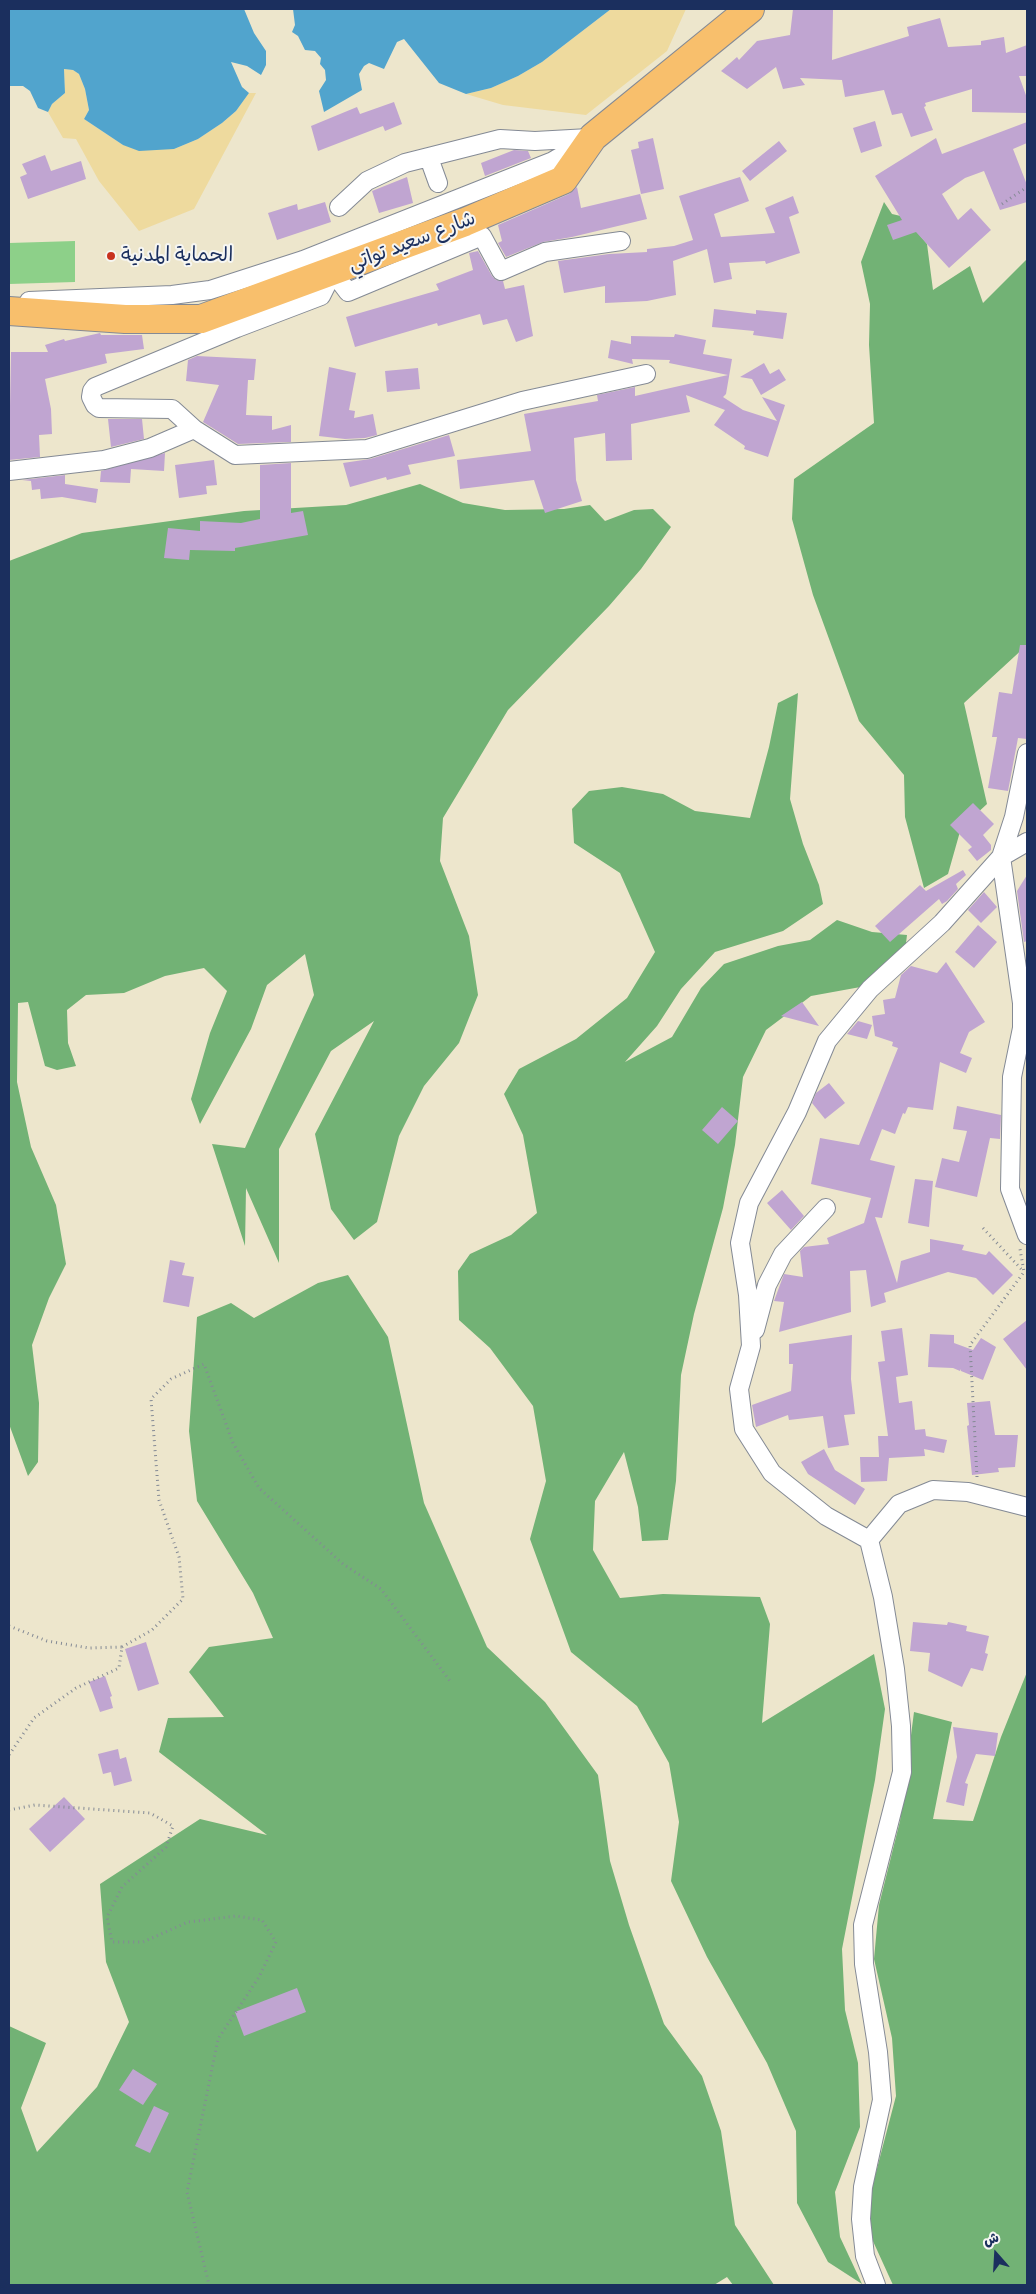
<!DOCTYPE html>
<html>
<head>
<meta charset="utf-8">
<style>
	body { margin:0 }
	#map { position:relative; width:1036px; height:2294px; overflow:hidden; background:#ede6cc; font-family:Caveat,"Playpen Sans Arabic",sans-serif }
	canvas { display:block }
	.frame { position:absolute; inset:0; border:10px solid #1b2f5e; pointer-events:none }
	.north { position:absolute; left:971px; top:2229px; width:50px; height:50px; -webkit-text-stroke:4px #f6f6f2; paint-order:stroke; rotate:341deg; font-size:14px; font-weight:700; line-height:20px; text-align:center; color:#1b2f5e }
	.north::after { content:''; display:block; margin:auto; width:18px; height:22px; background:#1b2f5e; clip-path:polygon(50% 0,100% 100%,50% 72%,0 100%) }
</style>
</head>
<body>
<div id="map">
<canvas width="1036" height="2294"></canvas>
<div class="frame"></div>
<div class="north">ش</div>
</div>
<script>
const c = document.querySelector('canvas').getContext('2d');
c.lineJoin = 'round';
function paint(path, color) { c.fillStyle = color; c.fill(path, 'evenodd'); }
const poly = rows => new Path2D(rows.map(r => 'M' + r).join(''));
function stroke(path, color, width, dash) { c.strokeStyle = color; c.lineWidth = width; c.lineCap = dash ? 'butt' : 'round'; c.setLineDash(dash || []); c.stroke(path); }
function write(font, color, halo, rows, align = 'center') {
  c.font = font + ' Caveat,"Playpen Sans Arabic",sans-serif'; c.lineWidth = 4; c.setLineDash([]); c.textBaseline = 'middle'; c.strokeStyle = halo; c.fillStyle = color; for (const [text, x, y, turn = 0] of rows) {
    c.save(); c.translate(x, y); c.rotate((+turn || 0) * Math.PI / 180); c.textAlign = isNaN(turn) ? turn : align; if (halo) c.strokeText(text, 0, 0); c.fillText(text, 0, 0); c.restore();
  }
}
paint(poly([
	[75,241,75,282,9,284,9,243]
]), '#8dd089');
paint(poly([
	[884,202,892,214,905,217,927,244,933,290,970,266,983,303,1027,259,1027,645,964,703,987,804,961,828,948,874,924,888,905,817,904,775,859,721,813,595,792,519,794,479,874,423,869,345,870,304,861,262],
	[420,484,463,503,505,510,564,509,590,505,605,521,634,510,653,509,671,527,641,569,609,606,508,710,443,818,440,861,469,936,478,995,459,1043,424,1086,399,1136,377,1222,354,1240,331,1209,315,1134,374,1021,331,1051,279,1149,279,1263,246,1188,245,1246,212,1144,245,1148,314,995,305,954,267,985,251,1029,200,1124,191,1099,210,1033,227,991,204,968,165,976,124,993,86,995,67,1010,68,1043,76,1066,57,1070,45,1066,28,1002,18,1003,17,1082,31,1147,56,1205,66,1264,49,1298,32,1345,39,1403,38,1462,28,1476,9,1424,9,561,82,533,244,511,346,505],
	[798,693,790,799,803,844,819,885,823,904,783,931,715,952,681,989,657,1026,625,1062,672,1037,701,988,724,964,778,946,810,940,837,920,872,932,907,935,905,951,877,984,811,996,766,1030,743,1077,735,1145,723,1208,694,1314,681,1375,676,1481,668,1540,642,1541,638,1507,624,1452,595,1501,593,1550,620,1598,663,1594,760,1597,770,1624,762,1723,874,1654,885,1709,875,1780,842,1949,845,2010,858,2063,860,2127,835,2192,840,2237,862,2284,828,2262,797,2203,796,2131,767,2063,707,1957,671,1881,679,1822,669,1763,637,1706,571,1652,530,1539,546,1481,533,1406,490,1348,459,1320,458,1271,470,1254,511,1235,537,1213,523,1135,504,1094,519,1069,576,1039,627,998,655,952,620,873,574,843,572,809,589,791,622,787,663,794,695,811,750,818,769,747,778,703],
	[348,1275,388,1337,424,1503,487,1647,545,1702,598,1775,610,1861,629,1925,664,2024,702,2076,721,2131,735,2225,774,2285,733,2285,727,2277,714,2285,9,2285,9,2026,46,2043,21,2108,37,2152,97,2087,129,2022,106,1962,100,1884,200,1819,267,1835,159,1752,168,1718,224,1717,189,1672,209,1647,273,1638,253,1593,197,1501,189,1431,197,1317,231,1303,254,1318,318,1283],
	[1027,1672,1027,2285,893,2285,872,2239,869,2199,896,2096,892,2038,874,1959,879,1905,900,1821,914,1712,952,1722,933,1819,973,1821,1001,1737]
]), '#72b275');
paint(poly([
	[611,9,686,9,667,51,586,115,503,105,466,94,491,88,518,76,542,62],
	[64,69,73,70,79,74,85,89,89,110,84,119,123,145,174,149,198,139,222,123,236,111,249,93,256,93,194,209,139,231,99,181,76,139,63,138,48,112,52,104,65,93]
]), '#eeda9e');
paint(poly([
	[9,9,244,9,254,33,266,51,266,65,261,75,247,66,231,62,242,87,249,93,236,111,222,123,198,139,174,149,139,151,123,145,84,119,89,110,85,89,79,74,73,70,64,69,65,93,52,104,48,112,38,108,30,91,23,86,9,86],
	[293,9,611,9,542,62,518,76,491,88,466,94,439,83,404,39,397,42,384,69,369,63,364,66,359,74,362,90,324,112,319,91,326,80,325,70,320,64,321,58,315,51,305,50,298,36,292,32,295,25]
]), '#51a4cd');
paint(poly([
	[793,9,833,10,832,60,909,36,907,27,940,18,948,47,981,45,981,41,1004,37,1006,53,1027,45,1027,76,1019,76,1027,98,1027,113,972,112,972,89,925,103,926,106,924,107,933,130,911,137,902,113,892,115,884,90,845,97,842,80,800,78,805,85,783,89,776,67,747,89,721,71,737,57,739,60,757,41,790,35],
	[394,102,402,124,385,131,383,126,318,151,311,126,357,107,360,114],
	[875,121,882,146,861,153,853,128],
	[1027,122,1027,143,1013,149,1027,185,1027,202,1000,210,984,171,965,178,942,194,958,220,971,208,991,230,949,268,916,232,893,240,887,225,902,220,875,176,936,138,942,154],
	[653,138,664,189,641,194,631,150,639,148,638,142],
	[779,141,787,151,750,181,742,171],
	[514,150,528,151,531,158,485,176,481,163],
	[45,155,51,171,81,161,86,179,28,199,20,177,27,174,22,164],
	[407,177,413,203,379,213,372,191],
	[740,177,749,201,714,214,721,237,775,233,765,208,793,196,799,213,789,217,800,253,766,264,765,261,729,263,732,279,714,283,707,249,673,261,676,295,647,301,605,303,605,286,564,293,558,261,609,254,647,252,647,249,674,246,693,240,679,196],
	[577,187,581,208,640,194,647,219,572,237,543,242,506,257,498,243,502,241,498,225,569,194],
	[325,202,331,222,277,240,268,213,297,204,298,210],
	[478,251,492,276,496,280,503,281,505,289,524,285,533,336,516,342,507,319,483,325,480,314,438,326,437,323,355,347,346,317,439,290,436,284,473,270,469,253],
	[714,309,756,314,756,310,787,313,783,339,753,335,754,331,712,327],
	[100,333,101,335,142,335,144,349,105,354,107,363,45,379,51,409,52,434,39,435,40,457,9,460,11,352,48,352,45,345,64,339,65,341],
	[675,334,706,340,703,354,732,359,726,394,723,397,743,410,777,421,762,397,785,405,768,457,744,449,745,446,714,425,725,410,686,395,690,412,631,424,632,460,606,461,605,433,574,438,576,480,582,501,545,513,534,480,460,489,457,460,531,451,524,414,598,401,597,395,635,387,635,396,728,375,669,363,670,360,632,359,633,364,608,358,611,340,631,344,631,336,674,337],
	[197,356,256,359,254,380,248,380,246,415,272,416,272,430,291,425,291,442,238,444,203,422,219,385,186,381,188,360],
	[764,363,770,374,779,369,786,380,761,395,752,379,740,377],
	[329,367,356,373,349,410,355,411,354,418,373,414,377,435,365,438,345,439,319,436],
	[418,368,420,389,387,392,385,371],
	[108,419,142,419,144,439,111,447],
	[449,435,455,456,408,465,411,474,387,480,386,477,350,487,343,463,370,459],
	[165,453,164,471,131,469,130,483,100,482,101,471],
	[214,460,217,485,206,486,207,494,179,498,175,465],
	[291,463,291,513,303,511,308,535,235,548,235,551,190,550,189,560,164,558,168,528,200,531,200,521,241,523,260,519,260,465],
	[65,475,65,484,98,489,96,503,62,497,41,499,40,489,32,490,31,481,22,480],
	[1020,645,1027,645,1027,739,1018,738,1008,791,988,788,997,737,992,737,999,692,1012,694],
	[973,803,994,824,983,835,991,845,991,850,977,861,968,850,972,847,950,825],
	[963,870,966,875,956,884,958,889,947,901,942,904,939,899,890,942,875,926,920,885,926,891],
	[1027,875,1027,941,1024,942,1017,891],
	[984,892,997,907,981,923,968,910],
	[978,925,997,942,974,968,955,952],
	[946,962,985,1022,969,1032,960,1053,972,1058,966,1073,940,1062,933,1110,908,1107,905,1114,903,1113,895,1134,882,1129,870,1160,895,1166,882,1218,875,1217,897,1283,901,1261,930,1252,930,1239,964,1245,962,1250,986,1255,989,1251,1013,1275,993,1295,976,1278,948,1272,884,1293,886,1302,871,1307,866,1270,850,1271,851,1312,779,1332,784,1302,774,1301,784,1274,803,1277,800,1251,804,1247,829,1244,827,1238,864,1223,871,1198,811,1184,820,1138,859,1145,898,1048,892,1046,893,1042,875,1036,872,1016,885,1014,883,1000,895,998,901,975,911,966,937,973],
	[802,1002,819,1026,781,1016],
	[858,1021,872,1025,867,1039,847,1034],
	[829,1083,845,1103,825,1119,812,1103,816,1093],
	[957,1106,1001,1115,1000,1139,990,1138,977,1197,935,1187,942,1158,959,1162,967,1131,953,1129],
	[722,1107,738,1121,718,1144,702,1130],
	[915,1179,933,1181,929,1227,908,1223],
	[782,1190,804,1216,791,1230,767,1203],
	[170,1260,185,1263,182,1275,194,1277,189,1307,163,1302],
	[1027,1320,1027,1370,1003,1339],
	[902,1328,908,1375,896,1377,899,1403,912,1401,915,1430,925,1429,926,1436,947,1440,944,1453,924,1449,925,1456,889,1458,887,1481,861,1482,860,1457,879,1457,878,1436,888,1436,878,1362,885,1361,881,1331],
	[930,1334,954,1335,954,1343,973,1350,981,1338,996,1347,983,1380,961,1371,960,1369,960,1371,953,1368,928,1367],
	[852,1335,851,1379,855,1414,844,1415,849,1445,828,1448,823,1416,789,1420,788,1415,756,1427,752,1405,791,1391,793,1364,789,1364,789,1344],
	[990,1401,995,1435,1018,1435,1015,1467,998,1468,999,1472,972,1475,967,1426,969,1425,967,1403],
	[824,1449,835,1470,865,1489,855,1505,808,1474,801,1462],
	[913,1622,947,1625,948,1622,967,1626,966,1631,989,1636,985,1653,988,1654,983,1671,971,1668,962,1687,928,1671,930,1653,910,1651],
	[146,1642,159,1684,138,1691,125,1649],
	[105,1676,112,1696,110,1697,113,1708,100,1712,89,1682],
	[953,1727,998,1733,995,1756,976,1754,965,1783,968,1784,964,1806,946,1802,957,1757],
	[118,1749,120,1759,126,1757,132,1781,114,1786,111,1772,103,1774,98,1754],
	[64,1797,85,1819,50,1852,29,1829],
	[297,1988,306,2012,244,2036,235,2012],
	[133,2069,157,2084,143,2105,119,2090],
	[154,2106,169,2113,150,2153,135,2146]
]), '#c0a5d1');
const street = poly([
	[429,158,438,183],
	[339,207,367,181,405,163,500,139,535,141,589,138],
	[29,301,172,295,210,290,303,260,553,161,584,143],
	[194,429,235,455,367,449,522,401,646,374],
	[9,471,104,460,150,448,194,429,172,409,99,408,95,405,91,397,92,391,95,387,237,328,321,296,333,272,348,292,482,236,501,271,545,252,621,241],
	[1027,753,1014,817,1001,857,942,923,870,989,827,1041,797,1112,749,1203,740,1243,748,1295,751,1346,739,1389,744,1429,772,1473,826,1516,869,1540,899,1504,933,1490,968,1492,1027,1507],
	[1027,842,1001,857,1022,1003,1022,1028,1012,1077,1010,1189,1027,1235],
	[755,1330,767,1285,783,1254,826,1208],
	[869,1540,883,1597,895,1669,901,1726,902,1772,863,1925,864,1964,878,2052,882,2100,863,2187,861,2219,865,2256,876,2285]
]);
const primary = poly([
	[9,311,125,319,201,319,465,222,563,180,593,137,750,9]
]);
stroke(street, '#848a95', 20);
stroke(primary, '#848a95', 30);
stroke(poly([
	[1002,204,1027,187],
	[983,1228,1023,1271],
	[977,1477,970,1345,1024,1272,1020,1249],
	[9,1626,47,1641,89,1648,122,1647,119,1668,76,1688,34,1718,9,1755],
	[122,1647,152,1630,183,1599,179,1557,159,1500,151,1399,171,1379,204,1364,233,1443,259,1488,343,1564,381,1589,450,1681],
	[9,1810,35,1805,150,1813,173,1826,166,1847,122,1887,107,1917,112,1942,143,1942,188,1922,236,1916,262,1920,276,1942,259,1977,218,2039,187,2192,209,2285]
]), '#848a95', 3, [1, 4]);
stroke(street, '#fff', 18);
stroke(primary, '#f8bf6c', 28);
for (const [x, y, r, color] of [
	[111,256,5,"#c8321e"]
]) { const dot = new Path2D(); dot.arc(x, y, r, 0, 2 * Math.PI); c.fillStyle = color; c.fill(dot); stroke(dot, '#f6f6f2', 2); }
write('20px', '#1b2f5e', '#f6f6f2', [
	["شارع سعيد تواتي",412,242,-21]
]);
write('20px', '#1b2f5e', '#f6f6f2', [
	["الحماية المدنية",121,256]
], 'left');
</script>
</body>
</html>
